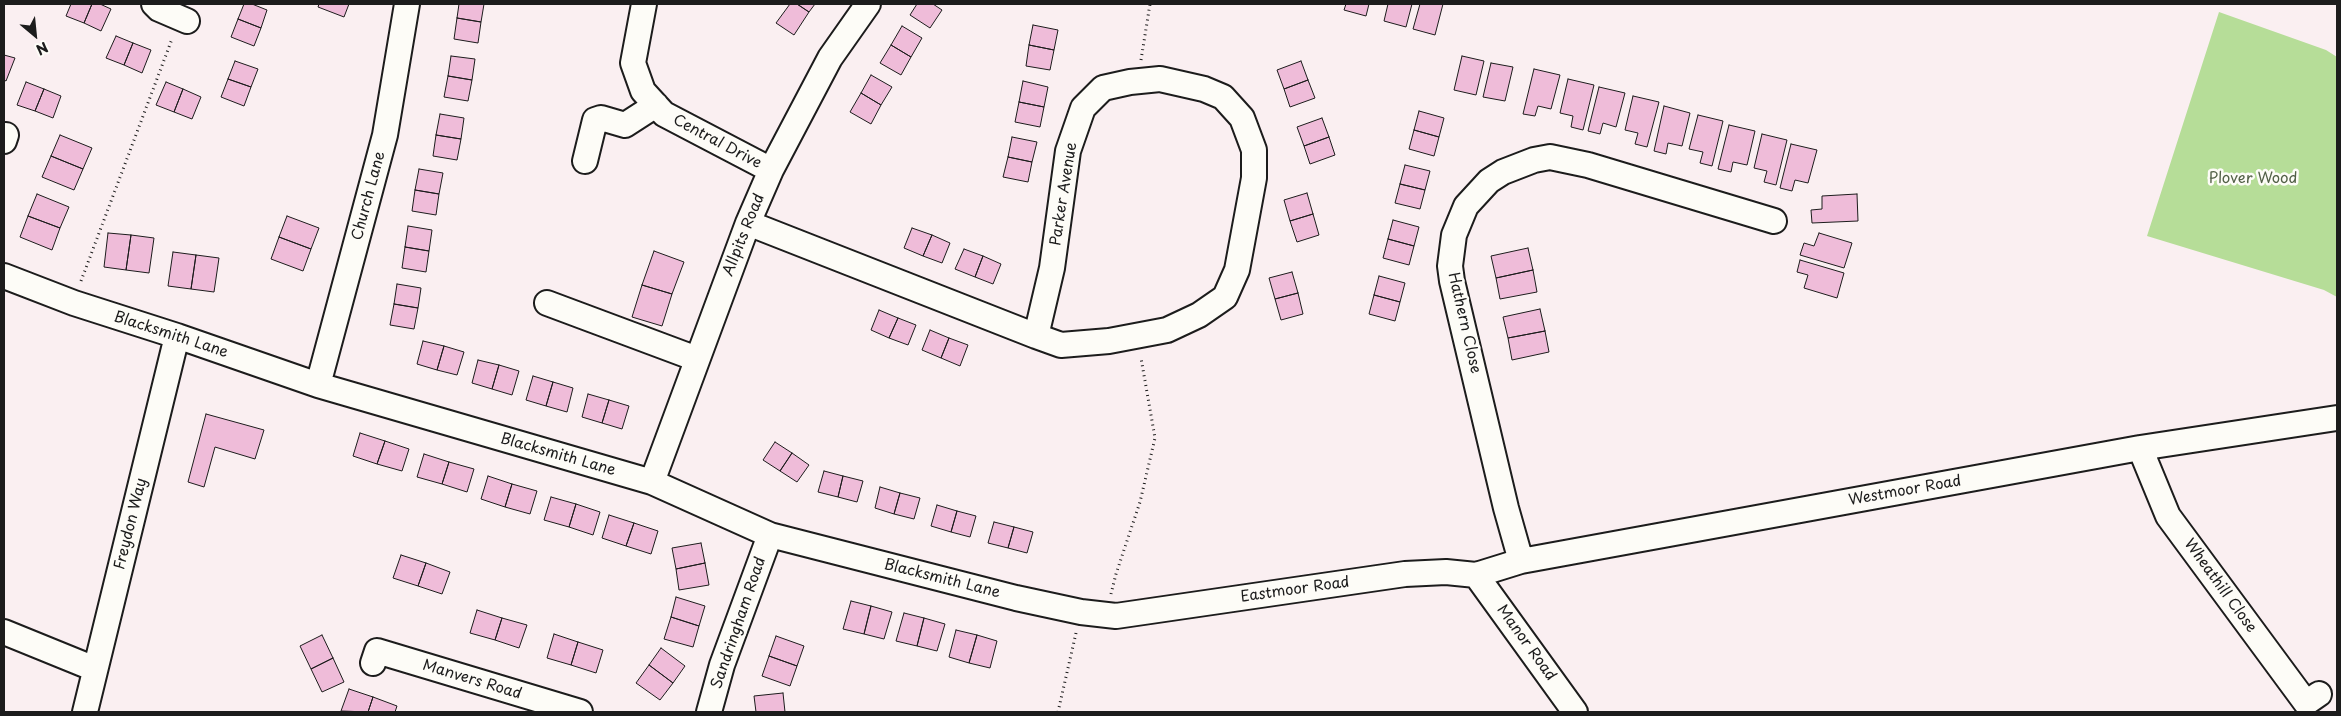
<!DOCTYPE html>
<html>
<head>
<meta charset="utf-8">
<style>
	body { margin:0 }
	#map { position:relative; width:2341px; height:716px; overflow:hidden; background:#faeff1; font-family:"Playpen Sans",sans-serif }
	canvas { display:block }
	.frame { position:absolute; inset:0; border:5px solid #1c1c1c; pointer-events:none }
	.north { position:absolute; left:10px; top:10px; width:50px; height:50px; -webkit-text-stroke:4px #fdfcf7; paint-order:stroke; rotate:152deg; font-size:14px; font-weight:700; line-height:20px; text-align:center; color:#1c1c1c }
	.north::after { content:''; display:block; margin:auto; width:18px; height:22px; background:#1c1c1c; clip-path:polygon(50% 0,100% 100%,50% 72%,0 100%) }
</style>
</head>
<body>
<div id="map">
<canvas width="2341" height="716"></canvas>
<div class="frame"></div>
<div class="north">N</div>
</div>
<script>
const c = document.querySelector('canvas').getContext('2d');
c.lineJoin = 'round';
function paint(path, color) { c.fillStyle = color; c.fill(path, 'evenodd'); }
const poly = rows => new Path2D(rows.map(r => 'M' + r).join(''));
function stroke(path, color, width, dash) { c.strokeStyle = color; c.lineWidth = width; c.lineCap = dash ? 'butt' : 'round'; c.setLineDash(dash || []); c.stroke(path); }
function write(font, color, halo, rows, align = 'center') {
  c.font = font + ' "Playpen Sans",sans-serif'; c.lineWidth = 5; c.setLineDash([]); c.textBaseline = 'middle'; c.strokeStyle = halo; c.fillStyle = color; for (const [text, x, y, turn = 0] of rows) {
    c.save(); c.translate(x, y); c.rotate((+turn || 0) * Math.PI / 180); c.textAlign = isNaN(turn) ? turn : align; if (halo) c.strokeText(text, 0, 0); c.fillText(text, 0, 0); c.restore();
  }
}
paint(poly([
	[2219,12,2326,50,2337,57,2337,297,2324,290,2147,236]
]), '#b6dd98');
const building = poly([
	[71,4,92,4,84,23,66,16,71,4],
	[92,4,100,4,111,9,101,31,84,23,92,4],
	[244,4,252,4,267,10,261,28,238,19,244,4],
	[319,4,349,4,344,17,318,7,319,4],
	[459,4,484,4,481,22,457,18,459,4],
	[790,4,797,4,809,12,794,35,776,23,790,4],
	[797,4,815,4,809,12,797,4],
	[917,4,933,4,942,10,930,28,910,15,917,4],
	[1346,4,1369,4,1366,16,1344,10,1346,4],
	[1388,4,1412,4,1406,27,1384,21,1388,4],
	[1420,4,1443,4,1435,35,1413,29,1420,4],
	[457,18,481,22,478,43,454,39,457,18],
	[238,19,261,28,254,46,231,37,238,19],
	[1033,25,1058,30,1054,50,1029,45,1033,25],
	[902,26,922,38,911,57,891,45,902,26],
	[116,36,133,43,124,65,106,58,116,36],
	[133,43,151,50,142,73,124,65,133,43],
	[891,45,911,57,901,75,880,63,891,45],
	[1029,45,1054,50,1050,70,1026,66,1029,45],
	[4,55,15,58,6,81,4,80,4,55],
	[451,56,475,59,472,80,448,76,451,56],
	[1462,56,1484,61,1476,95,1454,90,1462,56],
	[235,61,258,69,251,87,228,79,235,61],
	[1301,61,1308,80,1284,89,1277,70,1301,61],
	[1491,63,1513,67,1505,101,1483,97,1491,63],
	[1534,69,1560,75,1551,109,1538,106,1535,116,1523,114,1534,69],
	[871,75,892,87,881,105,861,93,871,75],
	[448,76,472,80,468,101,444,97,448,76],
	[228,79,251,87,244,106,221,97,228,79],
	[1568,79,1594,85,1583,130,1571,127,1573,116,1560,113,1568,79],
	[1308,80,1315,98,1290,107,1284,89,1308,80],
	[1023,81,1048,87,1044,107,1019,102,1023,81],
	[26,82,44,89,35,111,17,105,26,82],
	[166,82,183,89,174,112,156,105,166,82],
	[1599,87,1625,93,1616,127,1603,123,1600,134,1588,131,1599,87],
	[44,89,61,96,53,118,35,111,44,89],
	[183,89,201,97,192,119,174,112,183,89],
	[861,93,881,105,871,124,850,112,861,93],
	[1633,96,1659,102,1647,147,1635,144,1638,133,1625,130,1633,96],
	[1019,102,1044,107,1040,127,1015,122,1019,102],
	[1664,106,1690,113,1682,146,1668,143,1666,154,1654,151,1664,106],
	[1419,111,1444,118,1439,137,1414,130,1419,111],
	[440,114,464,118,461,139,436,135,440,114],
	[1698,115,1723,121,1712,166,1700,163,1703,152,1689,149,1698,115],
	[1322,118,1329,137,1304,146,1297,127,1322,118],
	[1729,125,1755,131,1747,165,1733,162,1731,172,1718,169,1729,125],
	[1414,130,1439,137,1434,156,1409,149,1414,130],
	[1762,134,1787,140,1776,185,1764,182,1767,171,1754,168,1762,134],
	[60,135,92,148,83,169,51,156,60,135],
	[436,135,461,139,457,160,433,156,436,135],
	[1012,137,1037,142,1032,162,1008,157,1012,137],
	[1329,137,1335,155,1310,164,1304,146,1329,137],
	[1791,144,1817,150,1808,183,1795,180,1792,191,1780,188,1791,144],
	[51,156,83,169,74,190,42,177,51,156],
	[1008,157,1032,162,1028,182,1003,177,1008,157],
	[1405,165,1430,171,1425,190,1400,184,1405,165],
	[419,169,443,173,439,194,415,190,419,169],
	[1400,184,1425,190,1420,209,1395,203,1400,184],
	[415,190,439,194,436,215,412,211,415,190],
	[1307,193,1313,214,1290,221,1284,200,1307,193],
	[37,194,69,207,60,228,28,216,37,194],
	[1857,194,1858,221,1812,223,1811,210,1822,209,1822,196,1857,194],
	[1313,214,1319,235,1297,242,1290,221,1313,214],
	[28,216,60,228,52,250,20,237,28,216],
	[287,216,319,228,311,249,279,237,287,216],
	[1393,220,1419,227,1414,246,1388,239,1393,220],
	[408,226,432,230,429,251,405,247,408,226],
	[912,228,932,235,923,256,904,248,912,228],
	[108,233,131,235,126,270,104,267,108,233],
	[1819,233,1852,243,1844,268,1800,255,1804,243,1814,246,1819,233],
	[131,235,154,238,149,273,126,270,131,235],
	[932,235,950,243,942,263,923,256,932,235],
	[279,237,311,249,303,271,271,259,279,237],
	[1388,239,1414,246,1409,265,1383,258,1388,239],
	[405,247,429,251,426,272,402,268,405,247],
	[1528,248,1533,270,1496,278,1491,256,1528,248],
	[964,249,983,256,975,277,955,269,964,249],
	[654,251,684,262,672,294,642,285,654,251],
	[173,252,196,255,191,289,168,286,173,252],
	[196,255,219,258,214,292,191,289,196,255],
	[983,256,1001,264,993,284,975,277,983,256],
	[1800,260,1844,273,1837,298,1804,288,1808,275,1797,272,1800,260],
	[1533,270,1537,292,1500,299,1496,278,1533,270],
	[1292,272,1298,293,1275,299,1269,278,1292,272],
	[1379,276,1405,283,1400,302,1374,295,1379,276],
	[397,284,421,288,418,308,394,304,397,284],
	[642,285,672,294,662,326,632,317,642,285],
	[1298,293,1303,314,1281,320,1275,299,1298,293],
	[1374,295,1400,302,1395,321,1369,314,1374,295],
	[394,304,418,308,414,329,390,325,394,304],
	[1540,309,1545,331,1508,338,1503,317,1540,309],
	[879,310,898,318,889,338,871,330,879,310],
	[898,318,916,325,908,345,889,338,898,318],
	[930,330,949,338,941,358,922,350,930,330],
	[1545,331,1549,352,1512,360,1508,338,1545,331],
	[949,338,968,345,960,366,941,358,949,338],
	[423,341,444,346,437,370,417,364,423,341],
	[444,346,464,352,457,375,437,370,444,346],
	[478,360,499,365,492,389,472,383,478,360],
	[499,365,519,371,512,395,492,389,499,365],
	[533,376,553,382,546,406,526,400,533,376],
	[553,382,573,388,567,412,546,406,553,382],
	[588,394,609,400,602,423,582,417,588,394],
	[609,400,629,406,622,429,602,423,609,400],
	[206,414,264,430,255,459,215,447,204,487,188,482,206,414],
	[360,433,385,441,377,464,353,456,360,433],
	[385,441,409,449,402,471,377,464,385,441],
	[775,442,792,453,780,471,763,460,775,442],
	[792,453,809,465,797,482,780,471,792,453],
	[424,454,449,462,442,484,417,477,424,454],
	[449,462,474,469,467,492,442,484,449,462],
	[824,471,843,476,838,497,818,492,824,471],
	[488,476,512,484,505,507,481,499,488,476],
	[843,476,863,481,857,502,838,497,843,476],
	[512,484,537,491,530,514,505,507,512,484],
	[880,487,900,493,894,514,875,508,880,487],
	[900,493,920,498,914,519,894,514,900,493],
	[551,497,576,504,569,527,544,520,551,497],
	[576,504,600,512,593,535,569,527,576,504],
	[937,505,957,511,951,532,931,526,937,505],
	[957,511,976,516,970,537,951,532,957,511],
	[609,515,634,523,626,546,602,538,609,515],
	[994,522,1014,527,1008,548,988,543,994,522],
	[634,523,658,531,651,554,626,546,634,523],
	[1014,527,1033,532,1027,553,1008,548,1014,527],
	[701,543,705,563,676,569,672,548,701,543],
	[401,555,426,563,418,586,393,578,401,555],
	[426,563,450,572,442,594,418,586,426,563],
	[705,563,709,585,679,590,676,569,705,563],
	[676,597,705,606,699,626,671,617,676,597],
	[851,601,871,606,864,634,843,629,851,601],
	[871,606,892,612,884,639,864,634,871,606],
	[477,610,502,618,495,640,470,633,477,610],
	[904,613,924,618,917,646,896,641,904,613],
	[671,617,699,626,693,647,664,639,671,617],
	[502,618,527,625,519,648,495,640,502,618],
	[924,618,945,624,937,651,917,646,924,618],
	[956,630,977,635,969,663,949,657,956,630],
	[554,634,578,642,571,665,547,658,554,634],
	[322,635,333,658,311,669,300,646,322,635],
	[977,635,997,641,990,668,969,663,977,635],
	[776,636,804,646,797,666,769,656,776,636],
	[578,642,603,650,596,673,571,665,578,642],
	[661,648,685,666,673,683,649,665,661,648],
	[769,656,797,666,790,686,762,676,769,656],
	[333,658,344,682,322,692,311,669,333,658],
	[649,665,673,683,660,700,636,683,649,665],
	[349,689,373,697,368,712,341,711,349,689],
	[783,693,785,712,756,712,754,696,783,693],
	[373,697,397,706,395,712,368,712,373,697]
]);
paint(building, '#efbcd9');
stroke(building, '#1c1c1c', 1);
const minor = poly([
	[154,4,159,9,187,21],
	[644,4,633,63,643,91,664,114,771,170],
	[4,141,6,135],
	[585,161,595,120,601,118,625,125,656,105],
	[748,223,1036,336,1061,345,1109,341,1167,330,1199,315,1225,297,1237,270,1254,178,1254,150,1242,118,1223,97,1204,89,1160,79,1130,82,1103,88,1083,108,1068,151,1052,268,1036,336],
	[4,276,74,303,177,336,318,385,652,482,770,535,1016,598,1081,612,1116,616,1405,574,1446,572,1476,575,1521,561,2140,448,2337,418],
	[547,303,697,359],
	[318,385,385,135,407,4],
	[2140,448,2168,516,2306,703,2319,694],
	[652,482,748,223,771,170,830,58,868,4],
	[1521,561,1506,508,1452,281,1450,266,1454,235,1466,206,1489,181,1503,172,1534,160,1550,157,1588,165,1774,221],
	[1476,575,1575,712],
	[4,632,95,669],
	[373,663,377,651,580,712],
	[85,712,177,336],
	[709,712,722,665,770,535]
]);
stroke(minor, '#1c1c1c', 28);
stroke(poly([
	[1141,60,1150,4],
	[81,281,172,39],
	[1111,594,1116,574,1140,502,1155,438,1141,358],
	[1058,712,1076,633]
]), '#1c1c1c', 3, [1, 4]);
stroke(minor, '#fdfcf7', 24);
write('15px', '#1c1c1c', '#fdfcf7', [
	["Central Drive",717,142,28],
	["Parker Avenue",1064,194,-81],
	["Church Lane",369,196,-75],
	["Allpits Road",744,235,-68],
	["Hathern Close",1464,323,77],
	["Blacksmith Lane",171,335,18],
	["Blacksmith Lane",558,455,16],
	["Westmoor Road",1905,491,-10],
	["Freydon Way",131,524,-76],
	["Blacksmith Lane",942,579,14],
	["Wheathill Close",2220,586,54],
	["Eastmoor Road",1295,590,-8],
	["Sandringham Road",739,623,-71],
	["Manor Road",1526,643,54],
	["Manvers Road",472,680,17]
]);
write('15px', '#526047', '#fdfcf7', [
	["Plover Wood",2253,179]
]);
</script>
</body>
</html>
